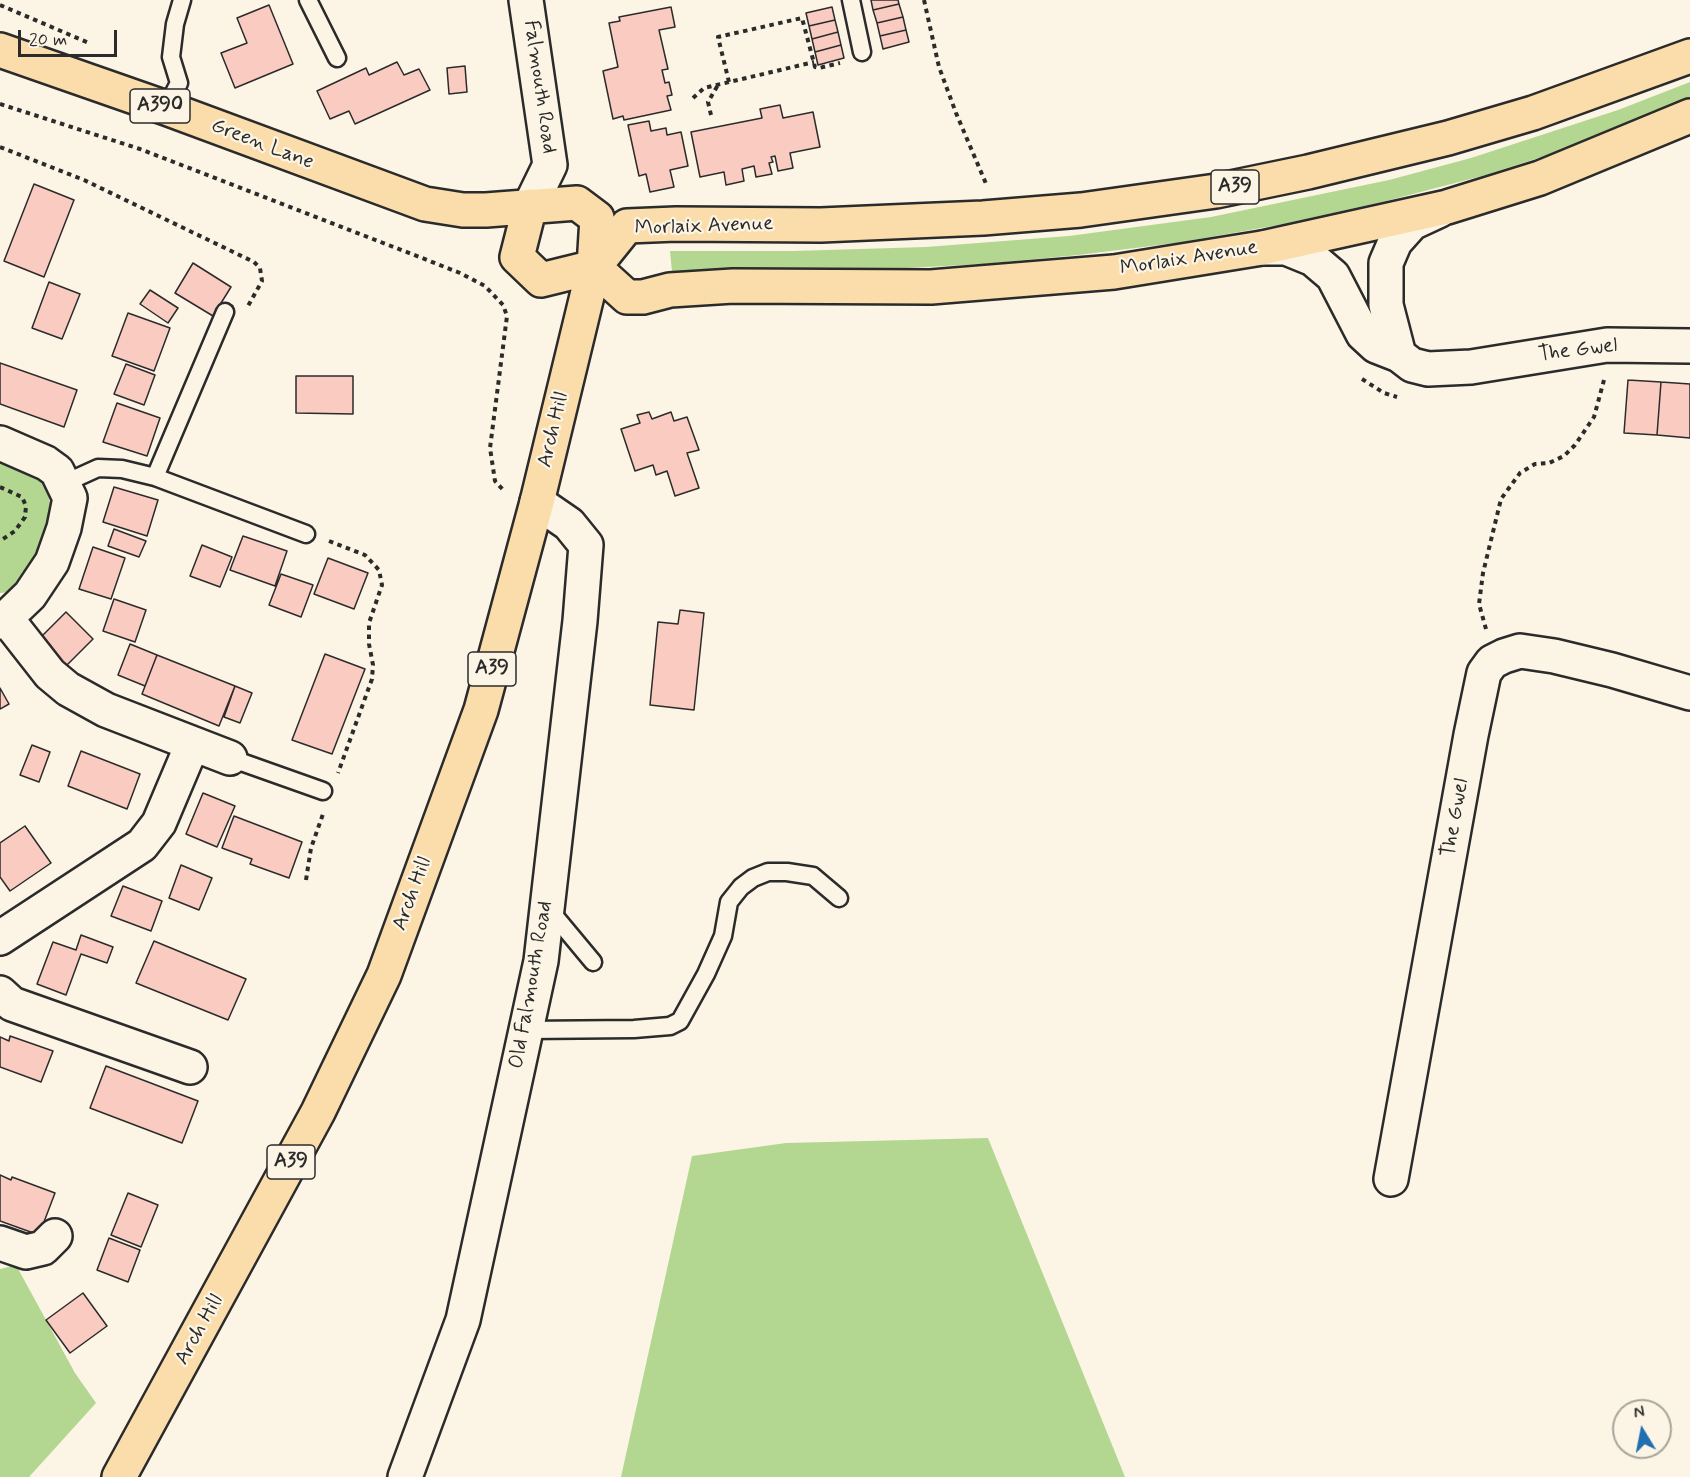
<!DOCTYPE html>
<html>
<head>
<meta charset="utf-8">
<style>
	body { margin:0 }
	#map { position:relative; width:1690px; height:1477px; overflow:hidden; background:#fcf5e5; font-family:Mynerve,sans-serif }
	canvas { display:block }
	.north { position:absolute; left:1612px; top:1399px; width:60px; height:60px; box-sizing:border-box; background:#fcf5e5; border:2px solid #a8a49b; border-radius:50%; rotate:350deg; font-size:16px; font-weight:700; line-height:24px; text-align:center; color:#2b2b2b }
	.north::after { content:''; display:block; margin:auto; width:21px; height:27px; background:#1f6fb2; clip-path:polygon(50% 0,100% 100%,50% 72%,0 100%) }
	.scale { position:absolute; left:18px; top:30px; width:99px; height:27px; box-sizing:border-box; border:3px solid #2b2b2b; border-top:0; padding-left:8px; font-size:18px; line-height:21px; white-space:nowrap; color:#2b2b2b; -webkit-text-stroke:4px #fcf5e5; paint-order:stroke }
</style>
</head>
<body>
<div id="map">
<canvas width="1690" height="1477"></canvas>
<div class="north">N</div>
<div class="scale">20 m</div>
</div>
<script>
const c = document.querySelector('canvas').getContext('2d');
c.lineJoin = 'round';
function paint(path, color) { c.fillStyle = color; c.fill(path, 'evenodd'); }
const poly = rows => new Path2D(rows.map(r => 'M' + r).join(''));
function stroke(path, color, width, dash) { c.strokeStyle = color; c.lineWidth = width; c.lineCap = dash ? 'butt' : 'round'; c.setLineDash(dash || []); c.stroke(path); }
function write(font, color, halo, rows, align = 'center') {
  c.font = font + ' Mynerve,sans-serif'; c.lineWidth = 4.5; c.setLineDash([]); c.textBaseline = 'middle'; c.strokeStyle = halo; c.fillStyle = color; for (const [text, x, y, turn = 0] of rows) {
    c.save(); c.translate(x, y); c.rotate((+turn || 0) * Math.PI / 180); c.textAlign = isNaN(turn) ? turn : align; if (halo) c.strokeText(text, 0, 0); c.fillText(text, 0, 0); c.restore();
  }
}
paint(poly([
	[1690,82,1690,102,1564,150,1482,176,1386,201,1284,224,1176,243,1078,255,984,264,848,271,672,272,670,251,793,251,926,247,1069,236,1211,217,1389,180,1471,158,1618,110],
	[0,459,37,475,47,489,52,511,51,520,41,548,31,565,9,592,0,593],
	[988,1138,1125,1477,621,1477,692,1156,786,1143],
	[16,1265,75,1373,96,1403,29,1477,0,1477,0,1269]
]), '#b3d791');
const building = poly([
	[871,0,898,0,899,4,873,10,871,0],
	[899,4,903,17,877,23,873,10,899,4],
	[269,5,293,64,235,88,221,53,247,43,237,18,269,5],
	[671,7,675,27,659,30,668,69,662,70,665,83,669,82,672,95,667,96,671,110,624,120,623,116,613,119,603,71,618,67,609,23,620,21,619,17,671,7],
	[832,7,835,20,809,26,806,13,832,7],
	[903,17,906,30,880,36,877,23,903,17],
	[835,20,838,32,812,39,809,26,835,20],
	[906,30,909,42,883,49,880,36,906,30],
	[838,32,841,45,815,52,812,39,838,32],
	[841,45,844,58,818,65,815,52,841,45],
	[397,62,404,75,419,69,430,90,355,124,349,111,330,119,317,91,366,68,369,75,397,62],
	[465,66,467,92,449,94,447,68,465,66],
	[780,105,783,118,813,112,820,147,790,153,793,168,778,171,775,156,771,157,773,162,769,163,772,174,756,177,754,166,742,169,744,181,726,185,724,172,700,177,691,132,762,118,760,109,780,105],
	[649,121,651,131,666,128,667,135,681,132,688,166,670,170,674,187,650,192,646,174,639,176,628,125,649,121],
	[34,184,74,200,44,277,4,261,34,184],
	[193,263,231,287,213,316,175,293,193,263],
	[49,282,80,294,62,339,32,328,49,282],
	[150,290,178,308,168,323,140,304,150,290],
	[128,313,170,328,154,371,112,356,128,313],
	[0,363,77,390,64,427,0,404,0,363],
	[126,364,155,375,144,405,114,394,126,364],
	[296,376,353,376,353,414,296,413,296,376],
	[1628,380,1661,382,1657,435,1624,433,1628,380],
	[1661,382,1690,384,1690,438,1657,435,1661,382],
	[117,403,160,418,147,456,103,442,117,403],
	[649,412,652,419,671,412,674,421,687,417,699,450,687,453,699,488,675,496,667,471,656,475,653,465,635,471,621,429,640,423,637,415,649,412],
	[114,487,158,500,147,536,103,522,114,487],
	[114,529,146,541,139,557,108,546,114,529],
	[243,536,287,551,275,586,230,570,243,536],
	[202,545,232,557,220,587,190,576,202,545],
	[93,547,125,558,111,599,79,589,93,547],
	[328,558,368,573,354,609,314,594,328,558],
	[281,574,313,585,301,617,269,605,281,574],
	[114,599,146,610,135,642,103,631,114,599],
	[680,610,704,613,694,710,650,705,658,622,678,624,680,610],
	[66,612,93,639,64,668,37,641,66,612],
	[130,644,157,655,145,686,118,675,130,644],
	[325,654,365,669,332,754,292,740,325,654],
	[157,655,235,686,219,726,142,694,157,655],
	[235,686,252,693,240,723,224,717,235,686],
	[0,688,9,704,0,709,0,688],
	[32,745,50,752,39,782,20,775,32,745],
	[81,751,140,774,127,809,68,786,81,751],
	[203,793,235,806,217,847,186,834,203,793],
	[234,816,302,842,289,878,250,864,252,859,222,848,234,816],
	[25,826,51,863,10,891,0,877,0,843,25,826],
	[181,865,212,878,199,910,169,898,181,865],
	[123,886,162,901,151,931,111,916,123,886],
	[81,935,113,947,107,963,81,954,66,995,37,984,53,942,76,950,81,935],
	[154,941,246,979,228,1020,136,983,154,941],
	[10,1036,53,1051,41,1082,0,1067,0,1037,9,1041,10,1036],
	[106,1066,198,1101,182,1143,90,1108,106,1066],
	[0,1175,11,1180,12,1177,55,1193,39,1235,0,1221,0,1175],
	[128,1193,158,1205,141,1247,111,1235,128,1193],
	[109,1238,140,1250,128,1282,97,1270,109,1238],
	[83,1293,107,1326,70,1353,46,1320,83,1293]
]);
paint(building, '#facbc1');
stroke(building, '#2b2b2b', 1.5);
const service = poly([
	[308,0,337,58],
	[851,0,862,52],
	[166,108,179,83,171,57,175,24,182,0],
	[155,477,225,312],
	[65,483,98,468,122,469,155,477,306,534],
	[230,758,323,791],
	[548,908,593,962],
	[526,1030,634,1029,670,1026,680,1021,706,974,723,936,729,902,741,887,753,878,768,872,787,872,813,876,839,898]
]);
const minor = poly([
	[1264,248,1286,248,1313,259,1333,276,1363,334,1376,346,1399,355,1412,365,1428,369,1471,367,1607,345,1690,346],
	[1399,355,1386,305,1386,263,1395,242,1412,223,1440,210],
	[0,443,46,463,57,471,70,498,64,528,52,562,30,595,6,618,0,622],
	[6,618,50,674,68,689,106,710,230,758],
	[0,938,142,845,159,823,192,745],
	[0,993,12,1004,190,1067],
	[1391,1179,1471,735,1484,673,1492,662,1504,656,1520,651,1554,656,1612,670,1690,693],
	[0,1243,26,1252,43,1248,55,1236],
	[405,1477,463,1320,541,961,580,621,586,545,569,524,537,502]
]);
const tertiary = poly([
	[526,0,550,165,530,206]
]);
const trunk = poly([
	[0,50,166,108,425,204,463,210,486,210,577,203,597,218,594,267,537,502,481,710,384,975,318,1112,119,1477],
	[530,206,517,257,541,280,594,267],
	[594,267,627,226,676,224,821,225,983,218,1081,210,1216,191,1308,172,1448,138,1533,113,1690,56],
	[594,267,627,297,643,297,670,290,733,286,931,287,1114,272,1262,248,1447,207,1540,178,1690,116]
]);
stroke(service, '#2b2b2b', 21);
stroke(minor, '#2b2b2b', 38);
stroke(tertiary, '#2b2b2b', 38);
stroke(trunk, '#2b2b2b', 38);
stroke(poly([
	[924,0,939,67,956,113,987,186],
	[0,5,89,43],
	[729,82,718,37,802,18,815,67,819,68,840,63],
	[693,98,704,88,814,62],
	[0,104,140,149,422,258,460,273,485,286,503,305,507,316,490,448,495,481,505,492],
	[711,115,708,102,718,85],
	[0,147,84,180,254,262,260,268,262,281,248,306],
	[1362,379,1384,393,1397,397],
	[0,487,22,497,26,506,25,517,15,531,0,541],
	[329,541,365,555,379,570,382,585,369,623,369,644,373,665,372,679,338,773],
	[1486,629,1479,604,1483,573,1501,499,1520,473,1535,464,1549,463,1564,456,1575,445,1594,417,1604,380],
	[306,880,311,848,323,814]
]), '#2b2b2b', 4, [4.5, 4.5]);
stroke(service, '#fcf5e5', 16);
stroke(minor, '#fcf5e5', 33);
stroke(tertiary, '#fcf5e5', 33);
stroke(trunk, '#fbddab', 33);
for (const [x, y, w] of [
	[160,106,60],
	[1235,187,48],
	[492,669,48],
	[291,1162,48]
]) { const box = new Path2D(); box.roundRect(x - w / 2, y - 17, w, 34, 4.5); c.fillStyle = '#fcf5e5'; c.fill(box); stroke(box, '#2b2b2b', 1.5); }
write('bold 20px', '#2b2b2b', null, [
	["A390",160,106],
	["A39",1235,187],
	["A39",492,669],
	["A39",291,1162]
]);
write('21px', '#2b2b2b', '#fcf5e5', [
	["Falmouth Road",539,87,82],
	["Green Lane",262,145,21],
	["Morlaix Avenue",704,227,-2],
	["Morlaix Avenue",1189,259,-9],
	["The Gwel",1578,351,-7],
	["Arch Hill",554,430,-77],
	["The Gwel",1456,818,-80],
	["Arch Hill",413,894,-70],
	["Old Falmouth Road",532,985,-80],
	["Arch Hill",200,1330,-61]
]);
</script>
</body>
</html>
